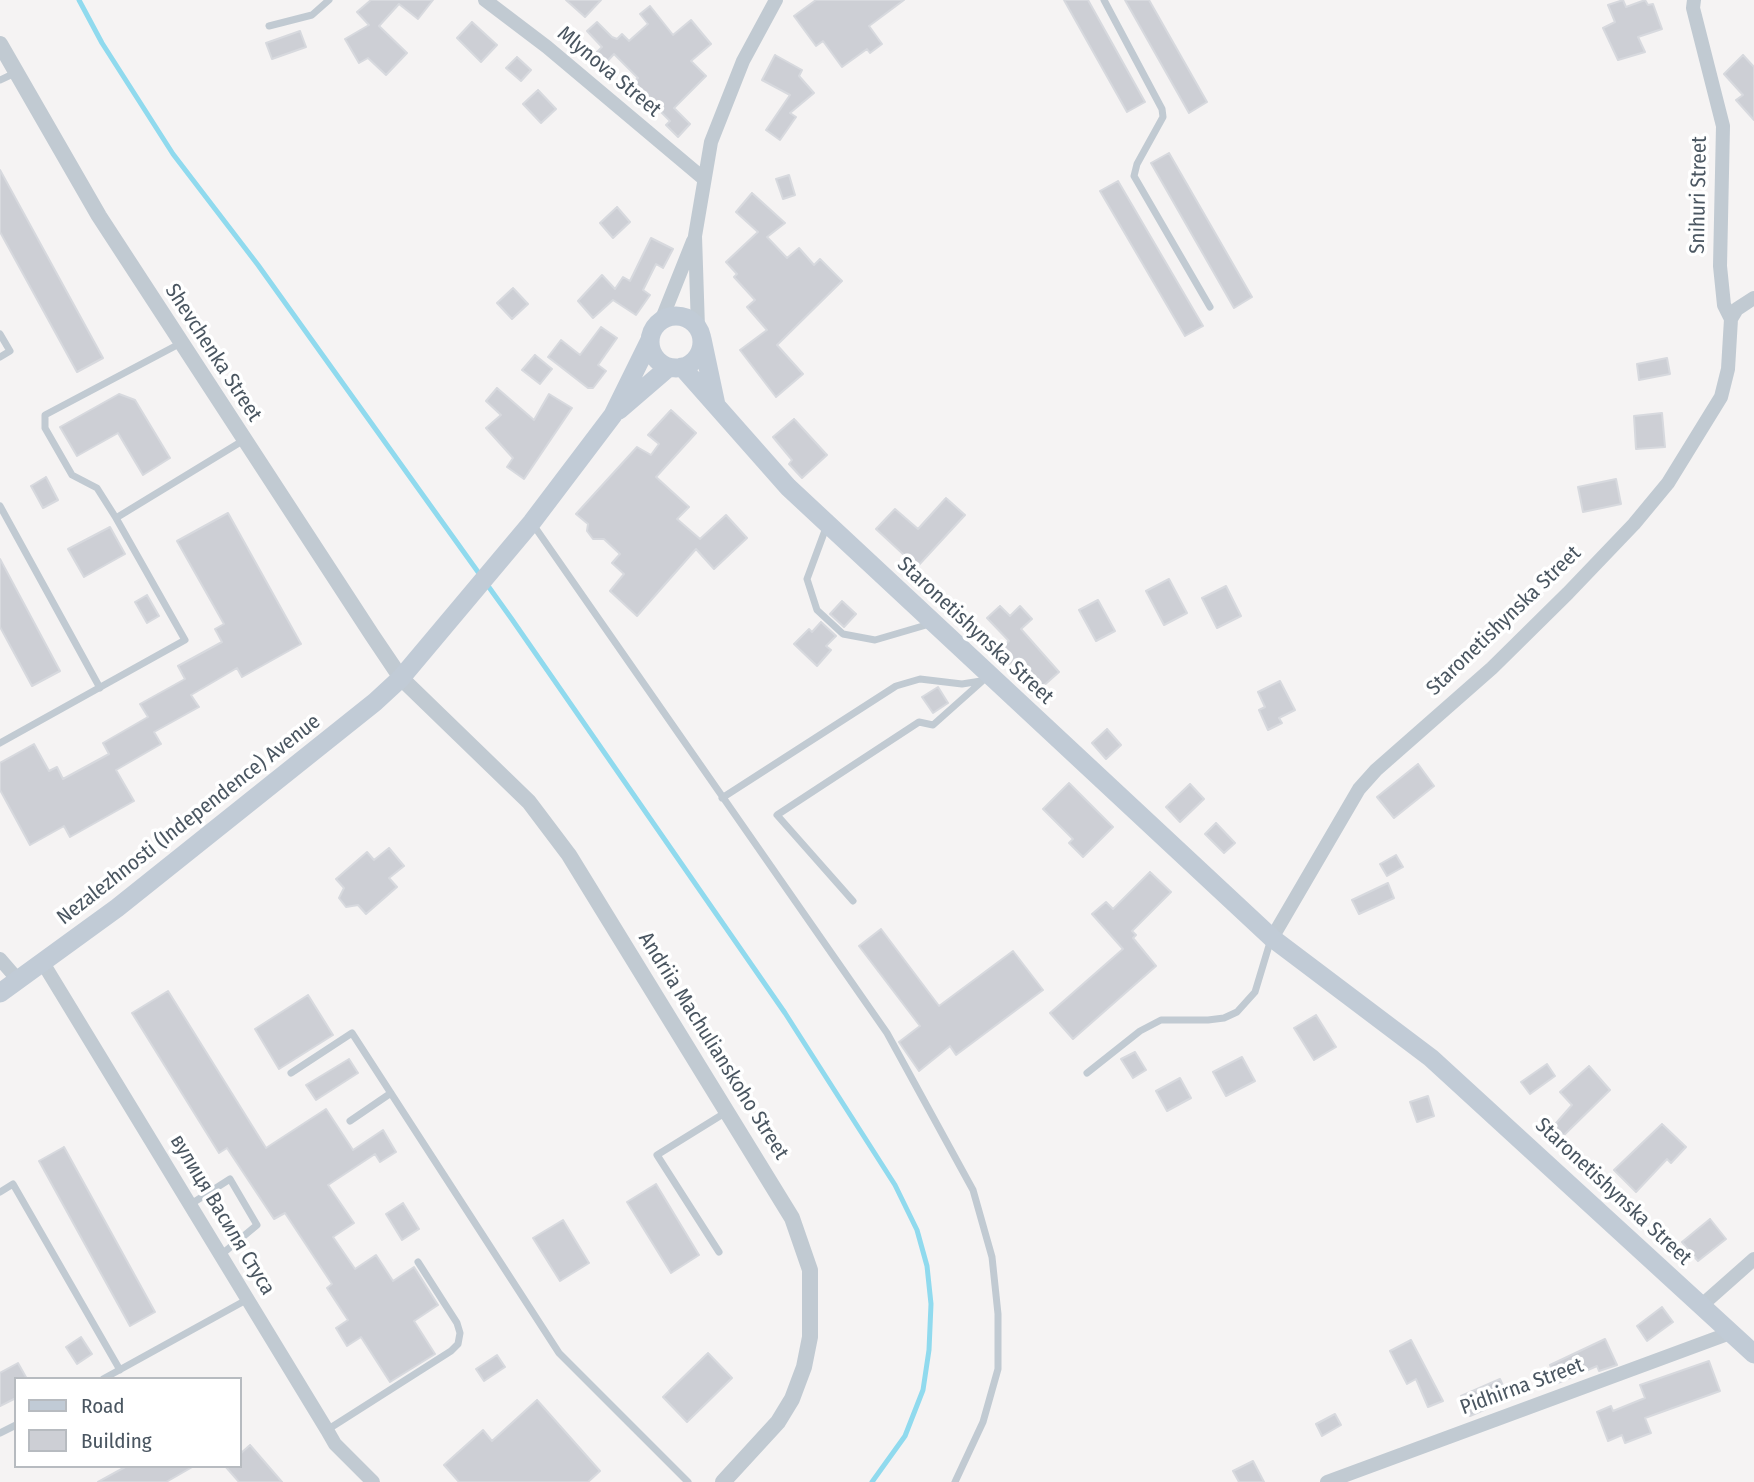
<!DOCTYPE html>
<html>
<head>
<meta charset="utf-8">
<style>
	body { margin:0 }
	#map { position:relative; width:1754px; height:1482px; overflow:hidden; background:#f5f3f3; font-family:"Fira Sans Condensed",sans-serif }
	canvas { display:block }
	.legend { position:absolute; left:14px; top:1377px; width:228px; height:91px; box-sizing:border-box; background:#fff; border:2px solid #b7bbc0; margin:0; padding:9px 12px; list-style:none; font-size:21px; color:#4a5661 }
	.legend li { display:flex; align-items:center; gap:14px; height:35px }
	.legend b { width:35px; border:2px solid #b7bbc0 }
</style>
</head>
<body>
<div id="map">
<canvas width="1754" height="1482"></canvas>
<ul class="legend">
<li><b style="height:9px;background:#c1cbd6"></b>Road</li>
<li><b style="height:19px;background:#cdcfd5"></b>Building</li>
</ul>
</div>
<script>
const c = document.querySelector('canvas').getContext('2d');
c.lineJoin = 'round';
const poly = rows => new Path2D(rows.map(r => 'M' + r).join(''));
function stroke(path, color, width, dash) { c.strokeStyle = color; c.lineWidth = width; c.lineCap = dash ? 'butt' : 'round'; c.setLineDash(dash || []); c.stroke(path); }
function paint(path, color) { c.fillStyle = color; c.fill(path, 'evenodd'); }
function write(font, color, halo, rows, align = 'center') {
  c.font = font + ' "Fira Sans Condensed",sans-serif'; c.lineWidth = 7; c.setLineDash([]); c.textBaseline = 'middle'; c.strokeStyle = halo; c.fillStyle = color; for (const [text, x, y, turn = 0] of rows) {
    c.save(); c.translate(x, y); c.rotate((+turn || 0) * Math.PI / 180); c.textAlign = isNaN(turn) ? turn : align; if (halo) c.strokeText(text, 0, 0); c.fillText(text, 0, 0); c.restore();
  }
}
stroke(poly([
	[79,0,102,43,173,154,258,265,511,618,785,1013,895,1185,917,1230,927,1266,931,1304,929,1350,923,1390,905,1436,872,1482]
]), '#90daee', 5);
const building = poly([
	[371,0,433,0,418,19,399,4,379,26,407,53,386,75,368,58,359,63,345,39,369,25,357,12,371,0],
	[566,0,601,0,585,17,566,0],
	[816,0,904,0,869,26,882,44,870,53,867,49,842,67,823,41,816,46,794,16,816,0],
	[1064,0,1088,0,1145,102,1127,112,1064,0],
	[1125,0,1149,0,1207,102,1189,113,1125,0],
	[1623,0,1626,7,1645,0,1648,5,1653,4,1662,29,1638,37,1645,52,1618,60,1603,28,1615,22,1608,5,1623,0],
	[650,6,673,35,691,20,711,44,691,61,706,76,674,108,690,124,678,137,666,125,670,121,632,83,638,78,614,54,600,69,590,59,602,47,587,31,597,22,612,37,617,39,622,34,629,41,648,24,640,14,650,6],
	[472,22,497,45,481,62,457,38,472,22],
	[300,31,306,47,272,59,266,43,300,31],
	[775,55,802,70,799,76,814,93,790,113,796,117,780,140,766,130,790,95,762,80,775,55],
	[1743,55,1754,67,1754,120,1736,100,1743,95,1724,74,1743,55],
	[517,57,531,70,521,81,506,68,517,57],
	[538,90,556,109,541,123,523,104,538,90],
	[1169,153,1252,297,1234,308,1151,163,1169,153],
	[0,170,103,358,77,372,0,232,0,170],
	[789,175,795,195,783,199,776,179,789,175],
	[1118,181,1203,326,1185,336,1100,191,1118,181],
	[752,193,785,223,767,237,787,258,799,248,814,265,820,259,842,281,777,345,803,374,776,397,740,350,767,330,747,307,755,300,734,277,737,274,726,262,758,232,736,212,752,193],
	[617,207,630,222,613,238,600,223,617,207],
	[651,238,673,249,663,268,656,264,643,290,650,295,636,315,613,300,593,318,578,301,602,275,615,289,623,277,630,281,651,238],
	[513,288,528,304,512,319,497,303,513,288],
	[601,327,617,338,598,365,606,371,593,388,588,388,548,357,561,340,580,355,601,327],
	[535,355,552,369,540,384,522,370,535,355],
	[1667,358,1670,374,1639,380,1637,364,1667,358],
	[497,388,534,420,549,394,572,408,524,479,507,467,513,458,486,428,501,415,486,401,497,388],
	[119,394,135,400,170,458,143,475,118,433,77,456,60,427,119,394],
	[671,410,696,433,656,477,689,507,677,519,700,539,726,515,747,538,714,569,696,549,637,616,610,591,624,574,612,563,620,554,604,539,593,539,587,531,588,524,576,514,637,447,651,455,659,444,648,435,671,410],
	[1662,413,1665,447,1636,449,1634,416,1662,413],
	[794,419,827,455,802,478,789,464,792,460,773,437,794,419],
	[46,477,58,500,43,508,31,486,46,477],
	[1616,479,1621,504,1583,512,1578,487,1616,479],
	[946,498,965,515,917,567,876,529,895,509,918,529,946,498],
	[228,513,301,644,242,677,237,668,191,695,199,707,154,732,161,744,116,770,134,801,70,837,64,826,30,845,0,790,0,763,34,744,49,771,57,767,63,779,109,754,103,743,148,717,140,704,185,679,178,666,222,642,215,629,224,624,177,541,228,513],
	[110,527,125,554,84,577,68,549,110,527],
	[0,559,60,671,32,686,0,627,0,559],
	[1169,579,1187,613,1164,625,1146,591,1169,579],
	[1226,586,1241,616,1217,628,1202,598,1226,586],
	[147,595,159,616,147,623,135,602,147,595],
	[1098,600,1115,631,1096,641,1079,610,1098,600],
	[842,601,856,614,844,627,830,614,842,601],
	[1000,606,1010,616,1020,606,1032,619,1021,629,1059,672,1041,688,1015,659,1009,664,997,652,1009,641,987,618,1000,606],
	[821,622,836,636,826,646,831,650,817,666,794,644,809,629,812,632,821,622],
	[1280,681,1295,710,1279,718,1282,723,1268,730,1259,710,1265,707,1258,692,1280,681],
	[938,687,948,703,933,713,922,697,938,687],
	[1107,729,1121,745,1106,759,1092,743,1107,729],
	[1418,764,1434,786,1394,818,1377,797,1418,764],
	[1069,783,1113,827,1083,857,1069,843,1073,839,1043,809,1069,783],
	[1190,784,1204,799,1180,822,1166,807,1190,784],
	[1216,823,1235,843,1224,853,1205,834,1216,823],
	[389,848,404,866,389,878,397,887,366,914,358,905,346,907,339,898,344,888,336,879,367,852,374,860,389,848],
	[1396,855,1403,867,1387,876,1380,864,1396,855],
	[1150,872,1171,892,1132,931,1136,935,1133,938,1156,966,1073,1039,1050,1013,1123,949,1092,914,1106,902,1113,909,1150,872],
	[1388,883,1394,898,1359,914,1352,900,1388,883],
	[881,929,939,1006,1013,951,1043,990,956,1055,950,1046,919,1071,899,1042,920,1026,859,946,881,929],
	[168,991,266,1148,326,1109,353,1150,383,1130,396,1152,380,1162,375,1154,328,1185,354,1223,333,1237,355,1269,376,1255,393,1281,414,1267,438,1305,414,1321,435,1354,390,1382,361,1337,347,1346,336,1328,348,1320,327,1288,332,1284,285,1213,274,1219,227,1148,219,1153,132,1013,168,991],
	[308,995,333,1035,279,1069,255,1029,308,995],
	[1316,1015,1336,1047,1314,1060,1294,1028,1316,1015],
	[1135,1052,1146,1070,1133,1078,1121,1059,1135,1052],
	[1242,1057,1255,1081,1226,1096,1213,1072,1242,1057],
	[349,1059,358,1073,316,1100,306,1085,349,1059],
	[1547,1064,1555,1076,1530,1094,1521,1082,1547,1064],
	[1589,1066,1610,1090,1560,1139,1550,1130,1572,1105,1560,1092,1589,1066],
	[1180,1078,1191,1098,1167,1111,1156,1091,1180,1078],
	[1428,1096,1434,1116,1417,1122,1410,1102,1428,1096],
	[1662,1124,1686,1147,1671,1163,1667,1159,1636,1192,1614,1170,1662,1124],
	[64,1147,155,1312,130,1326,39,1161,64,1147],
	[656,1184,699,1255,671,1273,627,1202,656,1184],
	[403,1203,419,1229,402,1240,386,1214,403,1203],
	[1710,1219,1726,1239,1698,1261,1682,1242,1710,1219],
	[563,1220,589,1263,560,1281,533,1238,563,1220],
	[1662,1307,1673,1322,1647,1341,1637,1326,1662,1307],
	[81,1337,92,1354,77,1364,66,1347,81,1337],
	[1605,1339,1617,1365,1599,1371,1597,1366,1558,1383,1550,1365,1605,1339],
	[1411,1340,1443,1401,1428,1407,1416,1379,1407,1384,1390,1351,1411,1340],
	[708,1353,732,1378,687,1422,663,1397,708,1353],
	[497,1355,505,1367,484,1381,476,1369,497,1355],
	[1709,1361,1720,1391,1645,1418,1651,1433,1625,1443,1622,1435,1608,1441,1597,1412,1611,1406,1613,1411,1645,1398,1640,1385,1709,1361],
	[18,1363,27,1379,16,1379,16,1398,0,1406,0,1373,18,1363],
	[1500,1379,1509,1399,1470,1416,1461,1396,1500,1379],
	[537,1400,600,1471,588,1482,459,1482,444,1465,483,1430,492,1441,537,1400],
	[1335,1414,1341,1425,1322,1436,1316,1424,1335,1414],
	[250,1445,282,1482,239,1482,225,1466,240,1466,240,1454,250,1445],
	[1253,1461,1264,1482,1239,1482,1233,1471,1253,1461],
	[127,1466,194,1466,166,1482,98,1482,127,1466]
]);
paint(building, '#cdcfd5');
stroke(building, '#d7d9de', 2);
stroke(poly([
	[1104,0,1162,109,1163,117,1137,164,1134,176,1210,307],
	[269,26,312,15,329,0],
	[0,80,15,73],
	[0,334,10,351,0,357],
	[181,343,45,415,45,428,72,475,97,488,116,518,244,440],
	[0,506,100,688],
	[532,523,887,1033,973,1190,992,1257,998,1314,998,1369,983,1422,955,1482],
	[827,525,807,579,817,610,843,634,875,640,933,623],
	[0,743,185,640,116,518],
	[722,798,896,686,920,679,962,684,981,681],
	[853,901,777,815,919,722,933,725,988,676],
	[291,1073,352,1033,559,1353,688,1482],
	[1087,1073,1140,1031,1161,1020,1208,1020,1224,1018,1237,1012,1255,992,1271,939],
	[350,1121,391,1093],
	[0,1192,13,1184,120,1370],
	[191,1204,230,1179,257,1225,222,1254],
	[719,1252,657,1155,728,1111],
	[103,1379,248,1299],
	[327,1430,451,1351,458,1344,460,1333,457,1323,418,1262],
	[0,1433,16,1425]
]), '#c1cad2', 7);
stroke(poly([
	[485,0,547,47,704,179],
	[1694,0,1693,8,1723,126,1720,266,1724,305,1731,319],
	[661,321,693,241],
	[698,328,695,236,711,142,743,61,776,0],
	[1272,938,1359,789,1376,770,1492,668,1568,593,1634,524,1668,483,1721,397,1728,369,1731,319,1737,309,1754,298],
	[0,959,19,981],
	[43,963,327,1430,335,1444,373,1482],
	[1702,1305,1754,1259],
	[1327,1482,1733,1332]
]), '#c1cad2', 14);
stroke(poly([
	[0,44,99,216,372,635,401,678,529,802,569,855,792,1218,810,1270,810,1337,804,1367,792,1399,778,1422,723,1482]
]), '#c1cad2', 16);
stroke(poly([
	'650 342a26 26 0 1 1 52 0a26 26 0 1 1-52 0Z',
	[702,339,716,405],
	[682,367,788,487,1272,938,1431,1058,1754,1354],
	[619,410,669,367],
	[0,993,117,908,375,702,401,678,532,522,613,415,650,340]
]), '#c1cbd6', 19);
write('21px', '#4a5661', '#fff', [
	["Mlynova Street",609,72,40],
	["Snihuri Street",1699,195,-89],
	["Shevchenka Street",213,353,57],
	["Staronetishynska Street",1504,621,-44],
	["Staronetishynska Street",975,631,43],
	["Nezalezhnosti (Independence) Avenue",189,820,-38],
	["Andriia Machulianskoho Street",713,1046,58],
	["Staronetishynska Street",1613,1192,43],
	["вулиця Василя Стуса",222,1215,59],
	["Pidhirna Street",1522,1387,-20]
]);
</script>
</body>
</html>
